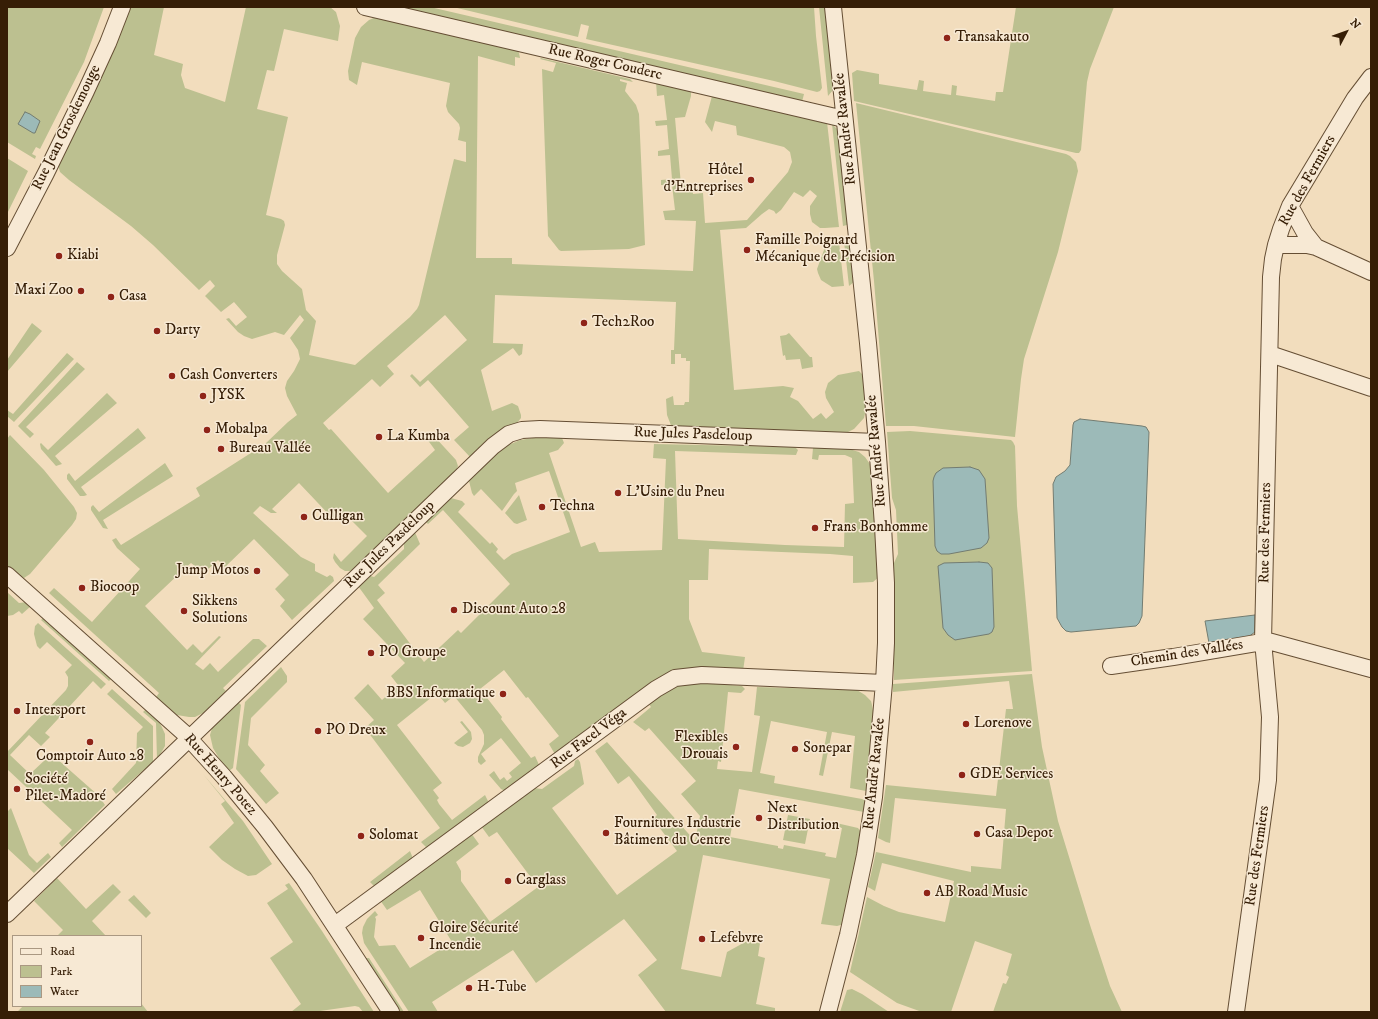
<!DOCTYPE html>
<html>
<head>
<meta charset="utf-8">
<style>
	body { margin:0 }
	#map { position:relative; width:1378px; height:1019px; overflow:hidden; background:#f2ddbd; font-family:"IM FELL DW Pica",serif }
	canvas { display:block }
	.frame { position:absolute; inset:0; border:8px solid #361e06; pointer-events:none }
	.legend { position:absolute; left:12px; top:935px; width:130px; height:72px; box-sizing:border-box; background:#f7e9d4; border:1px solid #aa9882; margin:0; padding:5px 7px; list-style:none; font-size:12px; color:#361e06 }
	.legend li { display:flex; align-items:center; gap:8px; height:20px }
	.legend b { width:20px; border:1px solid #aa9882 }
	.north { position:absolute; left:1326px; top:12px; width:40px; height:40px; -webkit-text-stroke:3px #f7e9d4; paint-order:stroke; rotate:49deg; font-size:11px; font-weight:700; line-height:16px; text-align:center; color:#361e06 }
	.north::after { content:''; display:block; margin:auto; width:14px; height:18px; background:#361e06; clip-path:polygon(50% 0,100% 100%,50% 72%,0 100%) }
</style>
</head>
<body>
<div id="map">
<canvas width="1378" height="1019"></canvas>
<div class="frame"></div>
<ul class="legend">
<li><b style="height:5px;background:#f7e9d4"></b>Road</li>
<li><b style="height:11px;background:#bcc090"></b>Park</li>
<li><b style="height:11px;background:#9cbab8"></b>Water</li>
</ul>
<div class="north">N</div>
</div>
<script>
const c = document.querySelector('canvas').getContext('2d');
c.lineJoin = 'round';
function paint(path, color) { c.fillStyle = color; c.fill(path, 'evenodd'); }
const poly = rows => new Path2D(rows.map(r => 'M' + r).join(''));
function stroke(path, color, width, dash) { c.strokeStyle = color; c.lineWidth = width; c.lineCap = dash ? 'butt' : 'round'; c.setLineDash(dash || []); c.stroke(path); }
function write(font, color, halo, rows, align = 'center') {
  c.font = font + ' "IM FELL DW Pica",serif'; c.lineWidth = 3; c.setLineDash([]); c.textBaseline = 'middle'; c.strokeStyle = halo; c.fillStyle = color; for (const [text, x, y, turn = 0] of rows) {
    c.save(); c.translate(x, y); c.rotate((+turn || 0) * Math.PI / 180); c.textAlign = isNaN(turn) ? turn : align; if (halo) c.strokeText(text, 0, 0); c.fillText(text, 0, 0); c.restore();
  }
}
paint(poly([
	[7,7,104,7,84,62,40,149,36,147,32,154,36,156,35,159,7,142],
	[130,7,164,7,154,55,183,64,181,75,185,88,225,102,246,7,330,7,336,12,340,26,338,41,284,29,274,71,267,70,257,109,288,117,266,215,281,219,284,221,285,225,277,255,277,264,282,271,302,289,306,310,316,321,309,355,355,365,410,317,417,309,419,305,454,159,466,162,466,142,458,140,460,128,459,124,448,112,446,106,450,83,362,62,357,85,349,80,348,71,355,38,361,27,369,20,376,17,518,51,519,53,520,58,515,57,515,66,478,56,476,258,512,258,512,264,693,271,696,221,665,220,663,211,675,210,672,185,661,185,661,180,672,179,670,155,658,156,658,151,669,149,667,125,656,126,655,121,667,120,664,95,657,96,656,82,691,90,691,96,685,117,675,118,681,185,692,184,693,194,703,193,705,223,747,220,788,172,792,162,790,152,784,147,737,135,736,126,715,121,712,132,705,122,712,96,827,122,839,227,825,228,820,228,812,222,810,214,810,206,817,196,810,190,803,197,794,192,781,210,776,214,774,211,769,209,762,214,746,228,720,230,734,390,783,386,794,388,790,397,798,401,813,419,821,413,826,419,834,412,826,398,825,392,828,383,838,375,859,371,865,377,866,409,864,418,854,429,844,434,672,428,667,415,666,399,673,396,674,405,684,405,685,402,689,402,690,361,686,361,686,358,681,358,681,354,675,354,675,364,671,364,671,350,674,350,676,302,495,295,493,343,523,344,522,354,519,356,513,348,481,370,492,411,512,403,518,406,521,415,521,418,517,423,471,458,454,440,469,427,428,380,420,387,410,376,412,374,420,382,467,340,445,315,387,366,394,374,380,387,372,379,323,423,329,430,331,429,388,493,435,450,427,439,433,435,456,460,458,466,456,471,352,571,345,571,340,568,335,562,333,558,334,553,341,562,367,536,344,513,335,521,299,483,272,509,277,513,271,513,260,506,253,513,301,557,315,564,315,571,327,577,330,575,333,577,334,581,292,620,280,606,285,600,275,589,289,575,254,539,225,567,218,560,204,573,191,563,181,572,145,606,187,650,193,644,202,653,219,636,221,637,195,664,203,670,210,663,218,672,253,639,259,639,267,646,223,688,226,691,205,712,195,717,189,717,177,715,170,710,156,697,159,693,49,593,54,588,92,622,140,569,117,548,112,540,116,538,121,545,200,496,196,488,265,444,288,422,297,415,287,396,285,388,287,381,294,371,300,359,298,350,290,338,304,320,300,315,284,335,275,332,252,339,244,336,238,332,226,319,229,318,236,326,247,317,234,302,221,312,205,296,215,286,210,280,199,290,153,245,131,226,69,180,60,172,58,165,117,41],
	[396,7,430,7,804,94,802,102],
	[453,7,814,7,816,36,822,88,820,91,817,92,774,81,586,39,589,26,581,24,578,37],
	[819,7,827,7,834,87,833,90,828,96],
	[1016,7,1114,7,1090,69,1087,82,1081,150,1079,153,1076,153,854,101,852,73,857,70,879,74,879,84,917,90,919,80,924,81,923,91,951,95,952,85,957,86,956,95,995,101,996,92,1003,92],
	[541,58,630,79,633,82,620,79,620,81,627,83,625,91,636,105,639,114,645,245,629,249,561,251,559,250,548,236,542,69,553,72,556,63,540,59],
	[856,103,1066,154,1070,156,1076,162,1078,171,1058,252,1024,359,1021,379,1015,437,914,426,886,426,874,281],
	[832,124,840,132,849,222,847,225,843,226],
	[7,158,28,171,7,214],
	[852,241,854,282,849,286,844,242],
	[839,242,844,286,832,287,821,280,818,273,817,269,824,250,823,244],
	[32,323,42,331,7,372,7,360],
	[789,333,810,357,812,357,813,367,802,369,800,359,786,360,785,355,783,356,780,336,786,335],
	[67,353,74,359,14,422,7,416,7,410,13,414],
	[77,362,85,369,26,427,34,434,30,438,18,426],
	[107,393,117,403,55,456,62,464,56,466,41,449,40,444,41,443,48,450],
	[138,428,146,438,81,487,87,495,84,496,80,496,67,479,67,475,69,473,75,481],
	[910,431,1011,440,1013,442,1015,446,1017,506,1032,671,894,680,894,563,898,554,896,510,892,498,887,432],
	[10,435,44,470,74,507,77,513,76,519,72,525,30,574,24,578,19,576,7,566,7,439],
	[539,437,562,438,564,443,558,450,549,453,581,547,595,542,599,552,662,550,666,459,653,458,654,444,795,447,798,450,796,455,675,451,678,539,785,545,844,547,845,504,854,503,852,458,845,455,819,455,818,460,812,459,813,448,846,448,859,452,865,457,872,467,879,577,873,582,853,583,853,556,830,554,709,549,708,580,689,580,689,619,702,652,745,657,743,671,701,669,556,756,549,744,559,736,528,697,526,698,504,670,480,689,502,717,501,719,531,758,535,756,540,767,505,791,501,789,489,775,494,771,500,780,504,777,507,781,512,777,509,773,521,763,501,738,481,754,486,761,481,765,478,762,478,757,484,744,484,735,482,730,454,696,445,703,437,693,397,725,442,783,433,790,439,798,437,800,439,804,452,820,485,795,488,801,488,804,429,848,427,848,421,842,440,828,365,728,374,720,354,698,368,684,382,700,398,685,391,676,405,663,363,619,374,608,358,586,367,575,374,577,404,549,404,541,414,530,420,544,378,585,385,593,377,600,424,662,458,630,461,633,510,584,443,510,428,524,426,522,451,498,462,501,465,504,458,512,490,544,492,542,498,549,496,552,504,560,512,554,570,532,549,471,515,483,517,491,514,494,502,511,481,489,474,496,472,493,469,481,504,447,520,440],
	[165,463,173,476,103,520,108,529,103,528,91,510,91,507,93,505,99,512],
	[519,495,527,520,517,524,514,523,505,513],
	[7,592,19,603,27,602,31,606,22,614,19,611,13,615,7,616],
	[44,617,112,678,109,681,41,620],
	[38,623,106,684,101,689,93,681,45,733,50,737,41,746,29,735,10,755,30,774,47,758,51,757,56,758,99,796,105,805,62,847,59,843,72,830,7,769,7,752,66,690,68,686,68,677,65,672,72,665,47,642,40,649,37,646,34,634,35,626],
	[281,667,287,676,287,682,251,718,248,745,265,765,260,771,279,793,266,804,236,769,245,702],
	[1032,674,1042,747,1058,821,1090,925,1110,986,1122,1012,993,1012,1003,983,1006,984,1009,977,1006,975,1012,954,975,941,951,1012,922,1012,897,1003,850,972,867,897,884,906,899,912,945,922,954,881,882,863,875,891,868,887,876,852,971,872,971,866,1001,869,1006,809,895,798,890,843,886,842,878,838,886,785,996,796,1006,709,1013,709,1009,681,893,692,893,684],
	[688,682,728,683,730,685,742,686,745,689,741,693,728,692,721,762,718,761,717,769,752,772,760,716,754,715,757,687,853,690,857,690,865,695,871,701,872,705,874,716,868,789,866,791,850,788,855,736,832,732,823,776,819,775,827,732,771,721,760,773,775,776,774,783,862,799,866,801,864,812,739,789,730,837,778,846,778,848,783,849,784,845,826,853,825,856,836,858,842,828,831,826,832,822,858,828,861,832,844,924,837,926,821,924,830,879,703,855,681,969,721,977,727,952,747,941,760,943,758,956,765,958,756,1004,775,1008,775,1011,779,1012,666,1012,638,975,657,960,624,919,536,983,513,950,432,1002,438,1012,409,1012,364,943,362,933,363,927,367,919,375,911,378,915,375,917,376,919,374,937,379,946,395,945,410,968,452,942,420,890,387,910,380,900,471,833,479,844,456,862,461,871,461,881,490,922,538,887,497,832,489,837,481,826,534,788,542,789,574,766,575,761,578,759,580,762,584,784,552,808,617,895,677,851,653,819,657,815,629,776,618,784,595,751,607,742,695,841,700,816,681,794,696,781,649,728,645,731,633,722,651,707,648,703,672,687],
	[112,689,153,726,153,762,116,794,112,789,136,763,137,733,143,727,107,694],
	[237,701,241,705,233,768,229,771,220,760,213,748,210,735,213,725],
	[146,709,160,723,165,734,165,746,157,760,156,723,143,712],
	[462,721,471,732,472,739,470,743,463,747,458,746,454,743,468,732,460,722],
	[203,774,243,821,272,864,256,875,248,876,235,869,222,860,209,847,234,823,221,804,225,801],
	[11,808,29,855,37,863,48,853,51,857,34,873,7,848,7,812],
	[788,815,810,819,805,844,783,840],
	[410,851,412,856,412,862,377,888,374,886,370,882],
	[57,878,86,909,113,884,121,892,92,921,106,936,57,936,63,930,34,901],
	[289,883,322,931,374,1012,363,1012,359,1007,355,1006,313,1012,291,1012,301,1004,270,958,293,942,267,903,288,889,285,885],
	[134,895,151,913,146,918,128,900],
	[365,958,369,958,404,1012,400,1012],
	[852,989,862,994,889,1012,840,1012,847,990],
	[141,1003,148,1012,17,1012,23,1006,141,1006]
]), '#bcc090');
const water = poly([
	[25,112,30,114,40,121,35,133,33,133,18,124,25,112],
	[1080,419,1142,426,1146,427,1149,432,1142,616,1139,623,1136,626,1071,632,1066,631,1062,627,1057,618,1053,484,1056,477,1065,471,1070,465,1073,425,1074,422,1080,419],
	[970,467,979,470,985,479,989,538,987,543,981,548,949,554,941,554,937,551,935,546,933,481,934,477,936,473,943,468,970,467],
	[979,562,988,563,992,568,994,627,992,632,989,634,955,640,948,635,943,628,938,566,944,563,979,562],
	[1255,615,1255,632,1248,637,1209,643,1205,621,1255,615]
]);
paint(water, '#9cbab8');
stroke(water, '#737c71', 1);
const minor = poly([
	[365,7,844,119],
	[1290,206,1305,233,1316,247],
	[1276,245,1307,245,1316,247,1371,272],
	[7,248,46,173,86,91,108,43,122,7],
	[1270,354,1371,388],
	[7,575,184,733,224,777,265,827,304,879,391,1012],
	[1111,666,1173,657,1268,641,1371,669],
	[7,914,493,446,509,434,522,430,540,429,877,442],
	[335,925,656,689,675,678,702,675,884,683],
	[828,1012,848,935,865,855,874,797,884,683,886,643,886,583,883,526,877,442,868,343,833,7],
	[1236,1012,1268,780,1270,717,1263,641,1271,277,1273,259,1276,245,1281,229,1290,206,1355,98,1371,77]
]);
stroke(minor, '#654e34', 18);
stroke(minor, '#f7e9d4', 16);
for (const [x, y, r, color] of [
	[947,38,4,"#8f2418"],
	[751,180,4,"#8f2418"],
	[747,250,4,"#8f2418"],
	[59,256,4,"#8f2418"],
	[81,291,4,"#8f2418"],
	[111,297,4,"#8f2418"],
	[584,323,4,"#8f2418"],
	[157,331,4,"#8f2418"],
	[172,376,4,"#8f2418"],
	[203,396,4,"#8f2418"],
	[207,430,4,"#8f2418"],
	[379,437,4,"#8f2418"],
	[221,449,4,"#8f2418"],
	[618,493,4,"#8f2418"],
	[542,507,4,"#8f2418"],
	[304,517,4,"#8f2418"],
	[815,528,4,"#8f2418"],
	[257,571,4,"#8f2418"],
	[82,588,4,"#8f2418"],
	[454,610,4,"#8f2418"],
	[184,611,4,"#8f2418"],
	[371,653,4,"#8f2418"],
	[503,694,4,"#8f2418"],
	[17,711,4,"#8f2418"],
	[966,724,4,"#8f2418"],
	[318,731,4,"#8f2418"],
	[90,742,4,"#8f2418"],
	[736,747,4,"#8f2418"],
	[795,749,4,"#8f2418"],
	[962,775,4,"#8f2418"],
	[17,789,4,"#8f2418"],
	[759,818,4,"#8f2418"],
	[606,833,4,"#8f2418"],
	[977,834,4,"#8f2418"],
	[361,836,4,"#8f2418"],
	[508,881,4,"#8f2418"],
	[927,893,4,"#8f2418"],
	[421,938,4,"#8f2418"],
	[702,939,4,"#8f2418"],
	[469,988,4,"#8f2418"]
]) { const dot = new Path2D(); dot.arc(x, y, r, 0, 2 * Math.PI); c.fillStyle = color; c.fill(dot); stroke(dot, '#f7e9d4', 1.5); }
write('15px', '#361e06', '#f7e9d4', [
	["Transakauto",955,38],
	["Hôtel",743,171,"right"],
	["d'Entreprises",743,188,"right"],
	["Famille Poignard",755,241],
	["Mécanique de Précision",755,258],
	["Kiabi",67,256],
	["Maxi Zoo",73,291,"right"],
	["Casa",119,297],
	["Tech2Roo",592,323],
	["Darty",165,331],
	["Cash Converters",180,376],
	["JYSK",211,396],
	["Mobalpa",215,430],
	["La Kumba",387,437],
	["Bureau Vallée",229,449],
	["L'Usine du Pneu",626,493],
	["Techna",550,507],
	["Culligan",312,517],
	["Frans Bonhomme",823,528],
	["Jump Motos",249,571,"right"],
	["Biocoop",90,588],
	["Sikkens",192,602],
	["Solutions",192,619],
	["Discount Auto 28",462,610],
	["PO Groupe",379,653],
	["BBS Informatique",495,694,"right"],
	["Intersport",25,711],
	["Lorenove",974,724],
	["PO Dreux",326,731],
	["Flexibles",728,738,"right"],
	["Drouais",728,755,"right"],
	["Sonepar",803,749],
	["Comptoir Auto 28",90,757,"center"],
	["GDE Services",970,775],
	["Société",25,780],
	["Pilet-Madoré",25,797],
	["Next",767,809],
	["Distribution",767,826],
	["Fournitures Industrie",614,824],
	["Bâtiment du Centre",614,841],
	["Casa Depot",985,834],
	["Solomat",369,836],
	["Carglass",516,881],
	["AB Road Music",935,893],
	["Gloire Sécurité",429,929],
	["Incendie",429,946],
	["Lefebvre",710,939],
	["H-Tube",477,988]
], 'left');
write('15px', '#361e06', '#f7e9d4', [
	["Rue Roger Couderc",605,63,13],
	["Rue Jean Grosdemouge",67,128,-64],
	["Rue André Ravalée",846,129,-96],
	["Rue des Fermiers",1308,181,-61],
	["Rue Jules Pasdeloup",693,435,2],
	["Rue André Ravalée",877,451,-95],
	["Rue des Fermiers",1266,533,-89],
	["Rue Jules Pasdeloup",390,545,-44],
	["Chemin des Vallées",1187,654,-9],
	["Rue Facel Véga",589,739,-37],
	["Rue André Ravalée",875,774,-84],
	["Rue Henry Potez",220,775,49],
	["Rue des Fermiers",1258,856,-82]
]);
</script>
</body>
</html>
